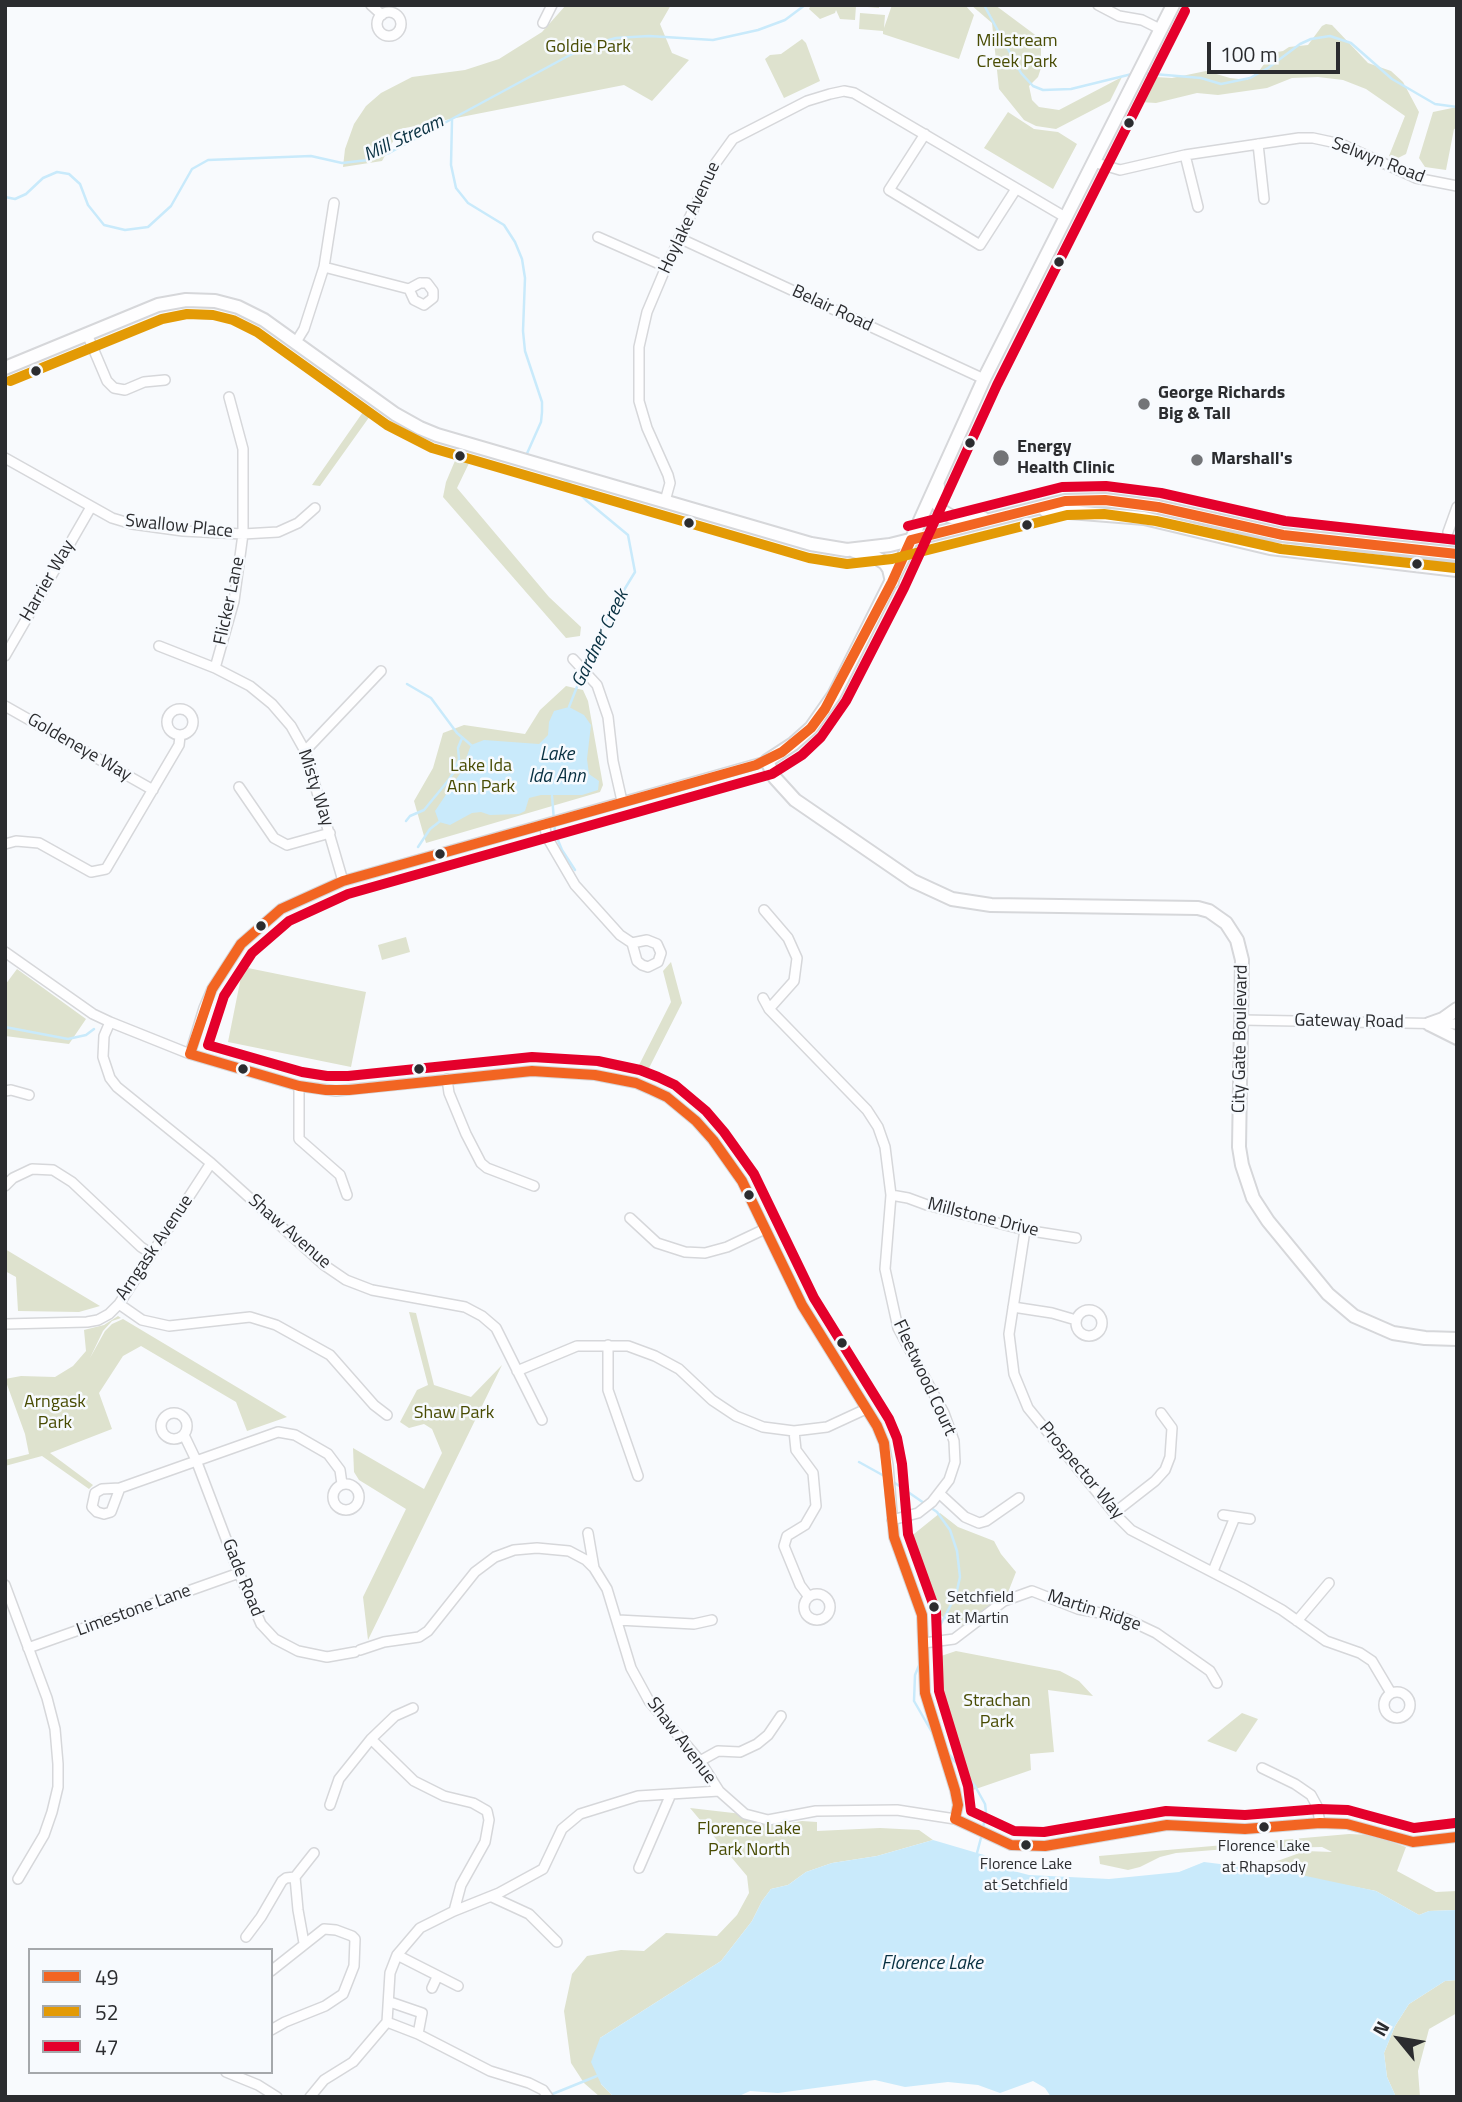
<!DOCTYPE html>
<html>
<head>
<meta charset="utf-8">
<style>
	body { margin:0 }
	#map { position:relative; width:1462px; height:2102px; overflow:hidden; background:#f8fafd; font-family:"Titillium Web",sans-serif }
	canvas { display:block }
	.frame { position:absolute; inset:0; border:7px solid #2b2c2f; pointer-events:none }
	.legend { position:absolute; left:28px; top:1948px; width:245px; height:126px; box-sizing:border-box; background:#f7fafe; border:2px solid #a5a8ab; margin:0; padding:9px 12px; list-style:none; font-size:21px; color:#2b2c2f }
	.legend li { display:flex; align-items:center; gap:14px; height:35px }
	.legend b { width:35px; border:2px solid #a5a8ab }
	.north { position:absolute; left:1364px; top:2004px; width:70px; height:70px; -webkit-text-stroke:5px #f7fafe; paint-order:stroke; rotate:300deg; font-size:19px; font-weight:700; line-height:28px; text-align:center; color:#2b2c2f }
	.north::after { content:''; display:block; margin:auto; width:24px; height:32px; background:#2b2c2f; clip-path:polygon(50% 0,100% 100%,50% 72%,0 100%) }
	.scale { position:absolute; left:1207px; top:42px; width:133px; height:32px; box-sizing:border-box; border:4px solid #2b2c2f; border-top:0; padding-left:9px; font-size:21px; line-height:24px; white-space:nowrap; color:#2b2c2f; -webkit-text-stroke:5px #f7fafe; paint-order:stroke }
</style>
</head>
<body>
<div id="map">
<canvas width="1462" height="2102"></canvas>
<div class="frame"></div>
<ul class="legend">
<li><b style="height:9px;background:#f26522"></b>49</li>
<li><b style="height:9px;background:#e39a05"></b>52</li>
<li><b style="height:9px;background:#e4002b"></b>47</li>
</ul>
<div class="north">N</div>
<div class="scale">100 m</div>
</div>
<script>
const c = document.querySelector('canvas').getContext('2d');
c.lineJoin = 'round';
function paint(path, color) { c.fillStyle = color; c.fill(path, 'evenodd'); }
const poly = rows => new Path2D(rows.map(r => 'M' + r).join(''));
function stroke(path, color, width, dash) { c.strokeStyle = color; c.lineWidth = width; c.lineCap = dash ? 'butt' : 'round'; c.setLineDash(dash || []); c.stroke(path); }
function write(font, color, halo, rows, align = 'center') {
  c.font = font + ' "Titillium Web",sans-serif'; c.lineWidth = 5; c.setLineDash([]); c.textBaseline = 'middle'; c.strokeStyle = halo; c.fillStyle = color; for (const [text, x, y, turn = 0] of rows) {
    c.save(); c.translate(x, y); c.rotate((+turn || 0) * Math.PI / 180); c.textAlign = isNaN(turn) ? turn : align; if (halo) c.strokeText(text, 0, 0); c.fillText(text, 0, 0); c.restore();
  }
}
paint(poly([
	[566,5,671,5,660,24,672,53,689,60,652,101,624,85,400,129,382,161,343,167,345,149,354,124,366,106,381,93,412,77,465,70,499,59,542,32],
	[811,5,879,5,879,8,856,6,855,20,840,19,836,10,835,13,820,19,809,9],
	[892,5,965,5,974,15,959,59,883,34,883,31,859,29,860,13,885,15,884,28],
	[971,5,995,5,1038,37,1041,48,1041,68,1038,77,1029,86,1032,100,1039,107,1059,110,1122,77,1110,101,1056,129,1036,126,1024,120,999,89,992,23],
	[1326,24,1332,25,1368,63,1391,71,1403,82,1419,112,1406,154,1396,159,1389,156,1405,116,1366,89,1343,80,1318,77,1292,78,1267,88,1218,95,1197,93,1156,103,1140,102,1153,77,1155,77,1172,78,1206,71,1230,78,1247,80,1259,71,1272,53,1283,51,1289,47,1308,45,1322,26],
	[802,39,806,43,820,81,784,98,765,59,770,55,781,54],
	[1457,107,1457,128,1454,129,1446,170,1425,167,1419,158,1433,112],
	[1008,112,1034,129,1058,132,1077,144,1053,189,984,148],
	[363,412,370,416,320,486,312,485],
	[457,456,471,459,457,488,549,597,581,627,580,636,566,638,443,497,446,482],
	[566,686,583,690,588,701,603,785,600,792,426,843,414,801,433,768,443,733,464,725,525,734,540,710],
	[406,937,410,952,382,960,378,945],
	[671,962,682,1003,646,1074,636,1071,671,1002,663,971],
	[243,967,366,992,351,1067,228,1042],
	[17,969,86,1019,69,1044,5,1036,5,985],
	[5,1249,100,1306,79,1312,18,1311,16,1277,5,1271],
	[409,1312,416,1313,434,1385,471,1397,502,1365,368,1640,363,1597,406,1509,359,1480,354,1472,353,1448,424,1489,442,1453,432,1429,424,1424,409,1428,400,1422,417,1390,428,1385],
	[118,1316,121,1318,112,1321,103,1331,90,1358,105,1331,112,1324,123,1319,287,1417,247,1431,236,1402,141,1346,123,1356,99,1393,112,1429,50,1453,93,1485,89,1489,42,1456,5,1466,5,1460,29,1454,25,1434,5,1379,21,1376,55,1377,73,1366,86,1351,84,1330,104,1325],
	[940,1513,958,1527,994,1541,1001,1554,1016,1572,1007,1595,964,1626,947,1621,941,1615,909,1538],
	[956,1651,1060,1671,1079,1681,1093,1696,1048,1690,1054,1752,1030,1754,1031,1770,970,1791,945,1718,934,1670,941,1656],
	[1242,1713,1258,1719,1236,1752,1207,1741],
	[690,1808,777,1818,777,1825,802,1821,817,1822,817,1831,880,1828,919,1830,933,1840,877,1856,832,1863,806,1872,788,1885,771,1889,762,1901,752,1921,721,1961,600,2038,601,2084,614,2097,600,2097,584,2083,571,2063,564,2011,572,1974,587,1956,621,1950,644,1951,666,1933,717,1936,737,1915,749,1893,747,1876],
	[1349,1834,1372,1835,1406,1847,1397,1871,1436,1892,1457,1891,1457,1910,1429,1911,1419,1915,1376,1891,1258,1868,1305,1851,1332,1852,1322,1847,1227,1849,1176,1853,1160,1857,1140,1867,1128,1870,1100,1864,1099,1856],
	[1457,1980,1457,2013,1429,2029,1418,2071,1420,2097,1396,2097,1387,2077,1384,2053,1395,2026,1409,2004,1445,1981]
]), '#dee2ce');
paint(poly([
	[569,707,584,715,591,725,587,759,589,774,599,781,598,790,582,795,541,795,529,798,525,811,519,814,490,815,481,812,472,813,450,825,439,822,435,811,461,772,471,745,484,740,539,744,548,735,549,722,554,711],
	[933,1840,984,1855,1002,1868,1029,1875,1109,1879,1179,1872,1204,1862,1292,1873,1376,1891,1419,1915,1429,1911,1457,1910,1457,1980,1445,1981,1409,2004,1395,2026,1384,2053,1387,2077,1396,2097,1051,2097,1045,2088,1033,2081,1000,2093,978,2085,948,2082,905,2087,875,2080,778,2093,750,2091,737,2097,614,2097,601,2084,591,2062,600,2038,721,1961,752,1921,762,1901,771,1889,788,1885,806,1872,832,1863,877,1856]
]), '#c9eafb');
stroke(poly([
	[984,5,1021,73,1033,86,1043,90,1071,89,1132,74],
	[1142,73,1201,78,1221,84,1250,78,1268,68,1300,44,1311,39,1330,36,1351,43,1392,79,1435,104,1457,107],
	[452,120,451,165,456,188,468,203,504,225,515,242,522,259,525,278,523,331,525,351,542,402,542,412,541,422,525,458],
	[5,197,15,199,26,194,43,178,57,172,69,174,80,184,88,205,104,225,125,230,148,227,171,206,192,169,208,160,311,156,342,163,368,160,389,153,570,55,598,43,616,38,649,36,713,40,758,30,785,20,805,5],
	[558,476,567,481,587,501,628,535,635,572,607,618,585,668],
	[407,684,431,698,457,733,471,745],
	[569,707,582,674],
	[552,796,555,833,562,850,575,870],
	[406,821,410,816,424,810,447,782,454,772,459,759,458,748,462,738],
	[418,847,430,829,439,822],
	[5,1027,68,1039,86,1035,94,1029],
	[859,1462,886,1477],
	[892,1481,937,1512,950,1530,957,1551,960,1577,956,1595,933,1639],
	[920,1663,915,1675,914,1701,933,1734],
	[948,1753,975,1786,985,1804,986,1812,983,1828],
	[977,1853,982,1834],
	[550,2095,597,2076]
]), '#c9eafb', 2.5);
const street = poly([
	[371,5,382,15],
	[1098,5,1119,16,1142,20,1160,29],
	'377 24a12 12 0 1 1 24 0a12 12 0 1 1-24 0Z',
	[543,23,552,5],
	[925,134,889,190,980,245,1016,189],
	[1258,144,1264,199],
	[1185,155,1198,207],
	[1093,162,1120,170,1185,155,1299,138,1313,138,1341,144,1416,178,1457,186],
	[598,237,666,267],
	[679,238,984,379],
	[324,267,409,289],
	[420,283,427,283,433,291,433,298,424,305,414,300,409,289,420,283],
	[87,334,107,381,114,388,125,390,144,382,165,380],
	[296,342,304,329,324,267,334,203],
	[5,458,112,518,132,524,183,531,243,534,278,532,298,523,315,508],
	[665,501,670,483,668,475,647,428,639,401,639,347,647,312,666,267,715,164,733,139,807,101,830,94,844,91,854,93,1065,217],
	[1448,532,1457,507],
	[159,646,215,668,250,686,272,704,291,726,305,751,343,881],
	[5,656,91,507],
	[573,659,597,685,608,717,613,761,622,801],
	[215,668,234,601,243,534,243,449,229,397],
	[5,706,153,790],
	'167 722a13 13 0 1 1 26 0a13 13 0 1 1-26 0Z',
	[305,751,381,671],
	[239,787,274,838,287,845,330,833],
	[544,824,547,837,575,885,620,935,632,943,647,940,657,944,661,953,658,962,648,967,642,965,637,961,632,943],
	[5,844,16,841,39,843,91,872,106,869,179,745,180,736],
	[764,910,788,938,797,958,794,981,769,1009],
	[5,952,93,1014,110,1022,190,1054,299,1086,336,1091,532,1071,595,1075,636,1083,652,1090,667,1097,696,1121,713,1140,742,1181,802,1305,877,1426,884,1443,888,1465,894,1537,922,1615,925,1693,955,1790,958,1805,955,1819],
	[763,998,769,1009,867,1110,878,1127,885,1147,891,1195,885,1269,898,1328,944,1413,954,1441,955,1462,949,1480,932,1502,918,1513,892,1520],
	[1242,1020,1457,1024],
	[110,1022,104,1036,103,1057,110,1078,117,1087,211,1163,324,1265,346,1280,372,1290,465,1307,482,1316,496,1328,542,1420],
	[190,1054,204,1008,212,989,241,944,281,909,343,881,767,761],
	[447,1079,449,1093,466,1134,481,1163,487,1168,534,1186],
	[299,1086,299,1139,340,1175,347,1195],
	[5,1091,11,1090,29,1095],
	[5,1186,13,1178,32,1169,53,1170,72,1182,141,1247,152,1254],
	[891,1195,908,1198,927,1205,1025,1230,1076,1238],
	[630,1218,657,1243,685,1252,705,1253,727,1247,765,1229],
	[1025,1230,1009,1334,1014,1374,1028,1408,1114,1513,1131,1530,1241,1587,1282,1610,1326,1641,1360,1653,1372,1661,1391,1693],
	[119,1304,142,1320,169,1326,250,1317,276,1325,330,1355,374,1405,387,1415],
	[1013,1307,1052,1313,1076,1320],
	'1076 1323a13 13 0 1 1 26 0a13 13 0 1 1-26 0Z',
	[5,1324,87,1322,98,1320,109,1314,119,1304,211,1163],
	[608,1345,608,1390,638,1476],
	[517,1371,577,1346,628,1346,655,1356,679,1369,712,1400,736,1416,763,1427,794,1431,827,1427,866,1409],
	'161 1426a13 13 0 1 1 26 0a13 13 0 1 1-26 0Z',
	[794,1431,796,1450,813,1473,816,1506,805,1525,787,1536,784,1546,800,1585,809,1597],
	[184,1435,196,1460,239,1573,261,1624,275,1639,298,1651,327,1657,355,1652],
	'333 1497a13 13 0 1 1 26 0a13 13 0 1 1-26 0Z',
	[120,1488,111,1512,104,1514,97,1512,92,1507,95,1493,102,1489,120,1488,278,1432,295,1435,328,1454,340,1470,342,1484],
	[940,1494,965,1517,979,1523,986,1521,1019,1498],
	[1114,1513,1155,1481,1165,1470,1170,1457,1172,1428,1161,1413],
	[1223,1515,1250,1519],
	[588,1533,594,1568,607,1589,631,1668,649,1701,700,1761,719,1791],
	[1213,1571,1235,1517],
	[5,1585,47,1698,55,1729,58,1764,58,1787,52,1812,44,1835,18,1879],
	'804 1607a13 13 0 1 1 26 0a13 13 0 1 1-26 0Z',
	[618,1620,694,1624,712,1620],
	[1297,1621,1329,1583],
	[924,1643,954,1639,1004,1601,1032,1591,1078,1609,1122,1617,1156,1633,1210,1671,1217,1683],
	[28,1648,239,1573],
	[360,1650,384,1642,419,1637,428,1631,475,1572,495,1557,514,1550,537,1548,569,1551,586,1560,593,1567],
	'1384 1705a13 13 0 1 1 26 0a13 13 0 1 1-26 0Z',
	[371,1739,414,1781,444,1796,473,1803,487,1811,489,1820,485,1842,461,1885,454,1911],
	[700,1761,718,1751,740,1752,757,1744,768,1735,781,1716],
	[1262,1768,1295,1784,1311,1795,1317,1806,1320,1823],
	[330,1805,339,1779,371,1739,395,1716,413,1708],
	[639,1868,671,1794],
	[295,1877,314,1853],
	[492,1897,529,1914,557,1942],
	[246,1937,261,1917,282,1881,286,1878,295,1877,298,1910,304,1943],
	[397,1955,458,1986],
	[271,1971,324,1929,336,1930,352,1936,355,1939,354,1966,343,1994,325,2006,285,2022,271,2030],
	[432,1988,437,1977],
	[390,2002,422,2013,418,2034],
	[387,2022,418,2034,490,2071,529,2083,543,2090,548,2097],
	[226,2072,258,2085,277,2097],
	[310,2097,324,2080,353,2062,387,2022,390,1973,397,1955,420,1928,454,1911,499,1893,543,1869,562,1829,580,1814,638,1796,719,1791,745,1814,768,1820,816,1811,897,1810,955,1819,1011,1845,1045,1846,1167,1825,1245,1829,1320,1823,1347,1824,1413,1842,1457,1837]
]);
const secondary = poly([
	[1173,5,984,379,904,556,834,695,811,728,793,744,767,761,775,778,795,800,913,881,952,899,991,905,1198,908,1209,911,1226,923,1237,940,1242,960,1239,1147,1242,1165,1253,1198,1268,1221,1328,1294,1354,1316,1393,1333,1425,1338,1457,1339],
	[5,368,158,305,186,300,215,301,238,307,264,320,395,414,420,428,437,435,811,544,847,550,890,545,1065,501,1105,500,1158,507,1283,535,1457,554],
	[938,486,936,502,942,511,952,517,983,518],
	[1045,510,1144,518,1270,548,1457,570],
	[854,551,875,557,885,563,889,569,892,582],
	[1429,1024,1443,1019,1457,1009],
	[1429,1024,1457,1038]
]);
stroke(street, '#d6d7da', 12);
stroke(secondary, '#d6d7da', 16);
stroke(street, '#fefeff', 9);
stroke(secondary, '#fefeff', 12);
stroke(poly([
	[911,540,1065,501,1105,500,1158,507,1283,535,1457,554],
	[190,1054,299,1086,326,1090,349,1090,532,1071,595,1075,636,1083,652,1090,667,1097,696,1121,713,1140,742,1181,802,1305,877,1426,884,1443,894,1537,922,1615,925,1693,955,1790,958,1805,955,1819],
	[190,1054,212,989,241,944,281,909,343,881,756,765,782,752,811,728,825,709,892,582,911,540],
	[955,1819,1011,1845,1045,1846,1167,1825,1245,1829,1320,1823,1347,1824,1413,1842,1457,1837]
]), '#f26522', 10);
stroke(poly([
	[10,381,162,319,187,314,213,315,233,320,257,332,387,425,432,448,809,558,847,564,892,559,1067,515,1104,514,1156,521,1281,549,1455,568]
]), '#e39a05', 10);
stroke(poly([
	[1185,11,997,385,904,588,846,701,821,737,802,755,772,774,348,894,289,921,252,953,224,996,208,1045,302,1072,327,1076,348,1076,532,1057,598,1061,640,1070,658,1077,675,1085,706,1111,724,1132,754,1174,814,1298,889,1419,897,1438,902,1464,908,1534,936,1612,939,1691,968,1786,971,1811,1014,1831,1044,1832,1166,1811,1245,1815,1319,1809,1348,1810,1414,1828,1455,1823],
	[908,526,1062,487,1106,486,1161,493,1285,521,1457,540]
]), '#e4002b', 10);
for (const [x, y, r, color] of [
	[1129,123,6,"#2b2c2f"],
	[1059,262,6,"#2b2c2f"],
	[36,371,6,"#2b2c2f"],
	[1144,404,7,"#737477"],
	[970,443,6,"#2b2c2f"],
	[460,456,6,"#2b2c2f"],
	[1001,458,9,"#737477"],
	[1197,460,7,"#737477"],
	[689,523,6,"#2b2c2f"],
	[1027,525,6,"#2b2c2f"],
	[1417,564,6,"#2b2c2f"],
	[440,854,6,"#2b2c2f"],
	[261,926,6,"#2b2c2f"],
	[243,1069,6,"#2b2c2f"],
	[419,1069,6,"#2b2c2f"],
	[749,1195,6,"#2b2c2f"],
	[842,1343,6,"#2b2c2f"],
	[934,1607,6,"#2b2c2f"],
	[1264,1827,6,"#2b2c2f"],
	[1026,1845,6,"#2b2c2f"]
]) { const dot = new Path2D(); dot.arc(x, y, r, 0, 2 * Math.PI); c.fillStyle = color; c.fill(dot); stroke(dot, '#f7fafe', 2.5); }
write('16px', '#2b2c2f', '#f7fafe', [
	["Setchfield",947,1598,"left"],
	["at Martin",947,1619,"left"],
	["Florence Lake",1264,1847],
	["at Rhapsody",1264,1868],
	["Florence Lake",1026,1865],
	["at Setchfield",1026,1886]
]);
write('18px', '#494c04', '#f7fafe', [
	["Millstream",1017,42],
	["Creek Park",1017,63],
	["Goldie Park",588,48],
	["Lake Ida",481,767],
	["Ann Park",481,788],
	["Arngask",55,1403],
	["Park",55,1424],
	["Shaw Park",454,1414],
	["Strachan",997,1702],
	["Park",997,1723],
	["Florence Lake",749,1830],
	["Park North",749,1851]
]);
write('18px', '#2b2c2f', '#f7fafe', [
	["Selwyn Road",1378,161,21],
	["Hoylake Avenue",690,218,-65],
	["Belair Road",832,309,25],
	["Swallow Place",179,527,6],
	["Harrier Way",48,581,-60],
	["Flicker Lane",230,601,-78],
	["Goldeneye Way",79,748,30],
	["Misty Way",315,788,72],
	["Gateway Road",1349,1022,1],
	["City Gate Boulevard",1241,1039,-89],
	["Millstone Drive",983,1218,14],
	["Shaw Avenue",289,1232,41],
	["Arngask Avenue",155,1248,-56],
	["Fleetwood Court",924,1378,65],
	["Prospector Way",1081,1471,50],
	["Gade Road",242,1578,68],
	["Limestone Lane",134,1611,-20],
	["Martin Ridge",1094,1611,18],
	["Shaw Avenue",681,1741,53]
]);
write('bold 18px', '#2b2c2f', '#f7fafe', [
	["George Richards",1158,394],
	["Big & Tall",1158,415],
	["Energy",1017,448],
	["Health Clinic",1017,469],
	["Marshall's",1211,460]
], 'left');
write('italic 19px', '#083041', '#f7fafe', [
	["Mill Stream",404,139,-25],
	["Gardner Creek",601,639,-64],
	["Lake",557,755],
	["Ida Ann",557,777],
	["Florence Lake",932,1964]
]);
</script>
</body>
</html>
